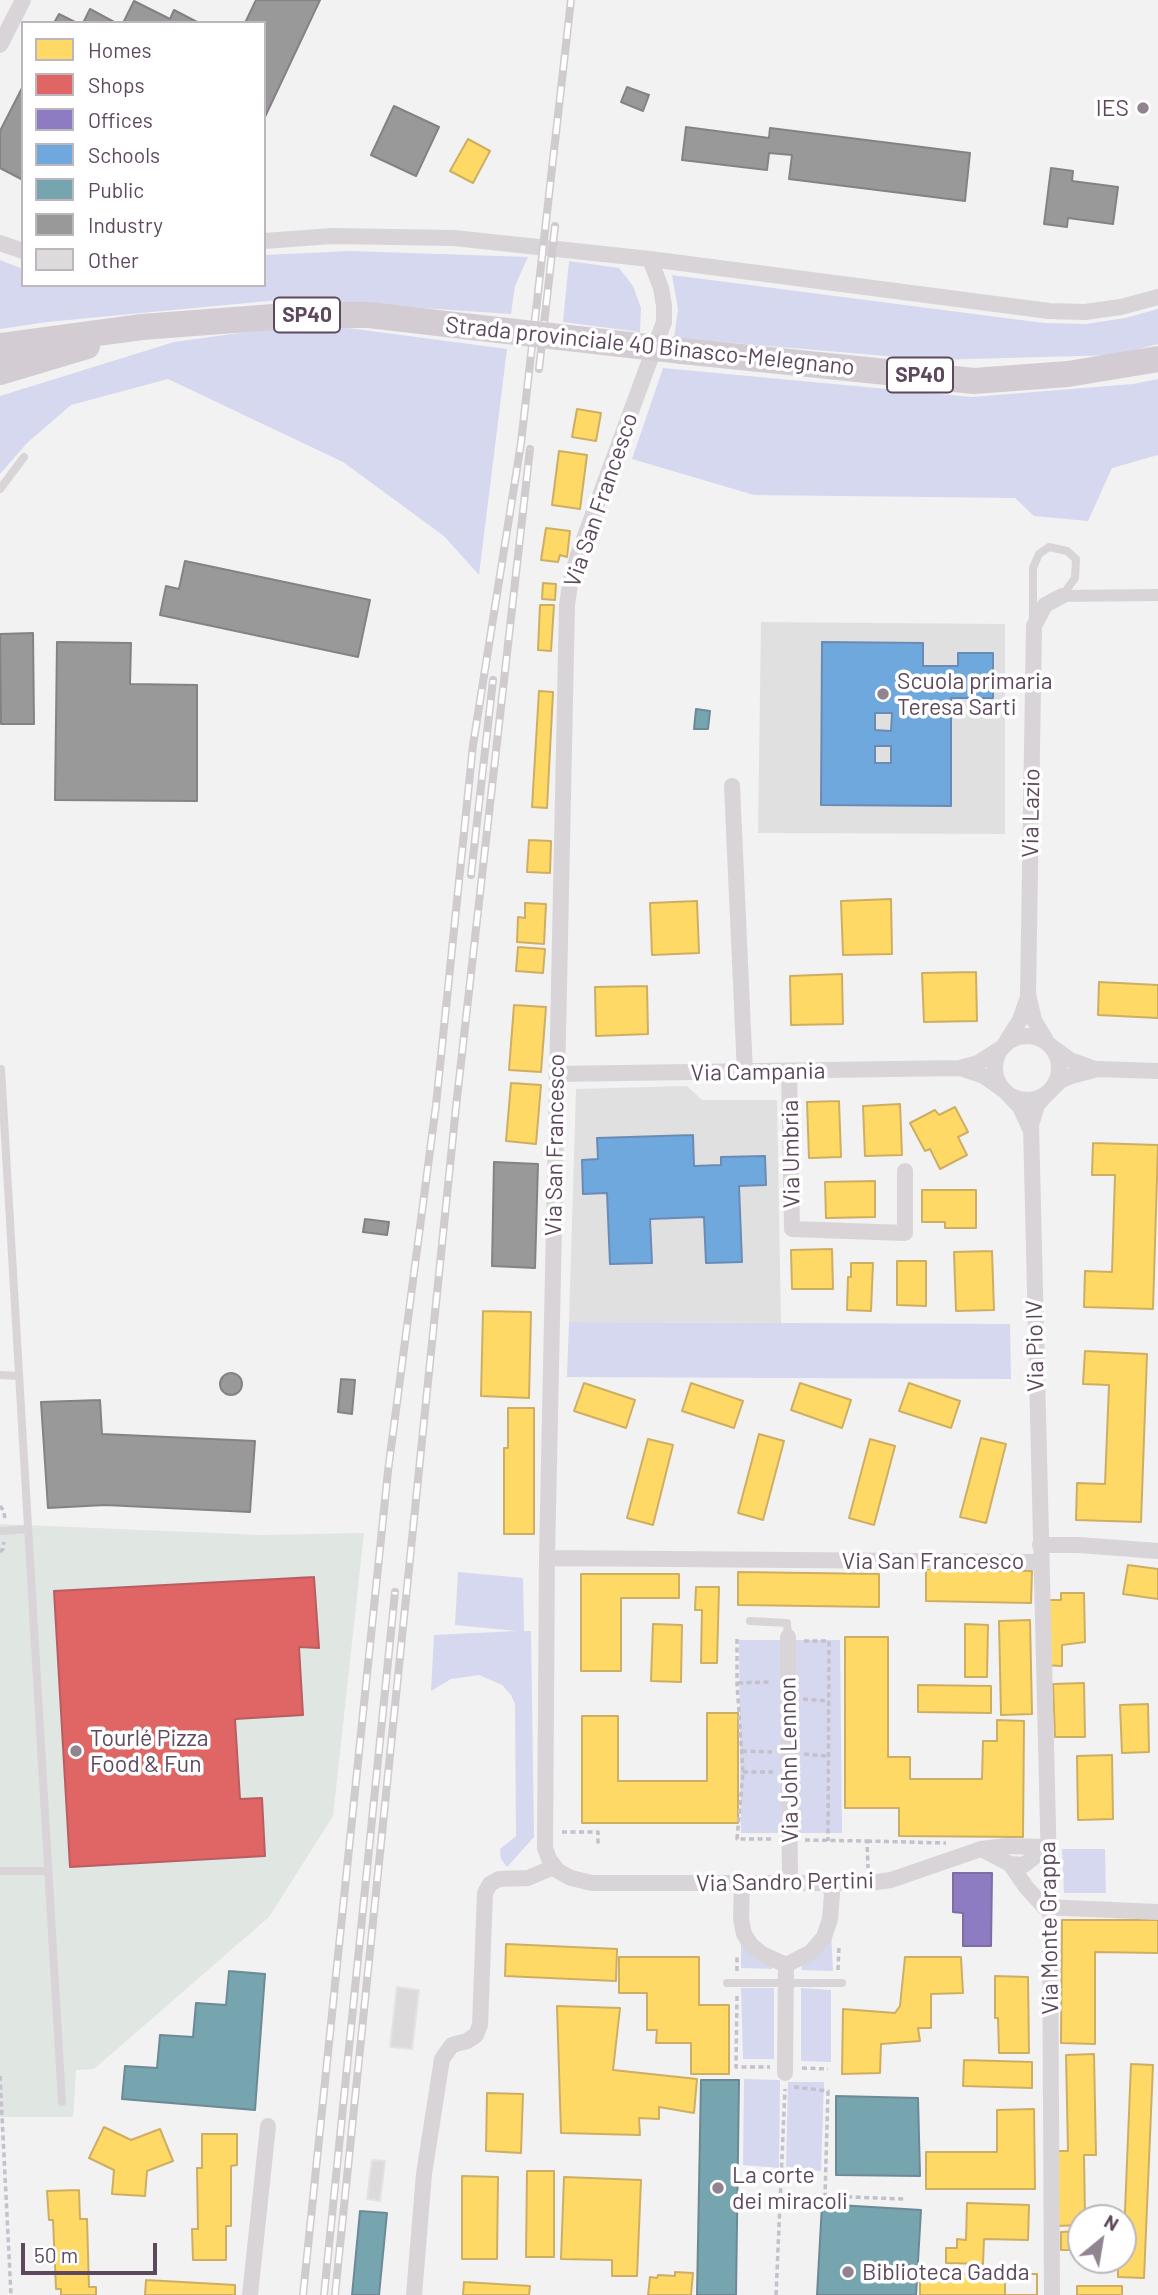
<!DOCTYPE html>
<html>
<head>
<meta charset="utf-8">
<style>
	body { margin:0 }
	#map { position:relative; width:1158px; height:2295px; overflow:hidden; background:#f1f2f1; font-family:Barlow,sans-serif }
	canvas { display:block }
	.legend { position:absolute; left:21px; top:21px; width:245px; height:266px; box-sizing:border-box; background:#fff; border:2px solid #beb6be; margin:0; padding:9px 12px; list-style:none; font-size:21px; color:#5d485d }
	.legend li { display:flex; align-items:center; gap:14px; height:35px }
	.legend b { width:35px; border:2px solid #beb6be }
	.north { position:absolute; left:1067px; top:2204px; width:70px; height:70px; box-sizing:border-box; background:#fff; border:2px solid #beb6be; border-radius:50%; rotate:30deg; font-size:19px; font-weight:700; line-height:28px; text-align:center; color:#5d485d }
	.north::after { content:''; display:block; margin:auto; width:24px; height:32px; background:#918491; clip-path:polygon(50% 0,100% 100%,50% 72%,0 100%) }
	.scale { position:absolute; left:21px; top:2243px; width:136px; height:32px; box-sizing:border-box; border:4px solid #5d485d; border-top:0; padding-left:9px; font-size:21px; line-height:24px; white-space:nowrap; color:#5d485d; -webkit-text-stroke:5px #fff; paint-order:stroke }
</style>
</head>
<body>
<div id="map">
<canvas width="1158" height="2295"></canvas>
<ul class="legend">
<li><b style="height:19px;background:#ffd966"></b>Homes</li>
<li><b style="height:19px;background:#e06666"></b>Shops</li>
<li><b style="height:19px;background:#8e7cc3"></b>Offices</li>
<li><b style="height:19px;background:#6fa8dc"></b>Schools</li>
<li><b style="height:19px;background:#76a5af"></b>Public</li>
<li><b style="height:19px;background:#999"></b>Industry</li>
<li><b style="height:19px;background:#dddadc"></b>Other</li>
</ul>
<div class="north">N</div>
<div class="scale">50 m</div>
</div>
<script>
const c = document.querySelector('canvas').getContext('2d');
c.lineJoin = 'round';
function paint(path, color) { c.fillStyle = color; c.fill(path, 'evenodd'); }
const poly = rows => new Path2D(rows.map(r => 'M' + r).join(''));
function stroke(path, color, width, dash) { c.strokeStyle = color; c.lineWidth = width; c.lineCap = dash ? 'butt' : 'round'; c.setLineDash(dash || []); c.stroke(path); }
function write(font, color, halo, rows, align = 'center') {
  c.font = font + ' Barlow,sans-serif'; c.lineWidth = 7; c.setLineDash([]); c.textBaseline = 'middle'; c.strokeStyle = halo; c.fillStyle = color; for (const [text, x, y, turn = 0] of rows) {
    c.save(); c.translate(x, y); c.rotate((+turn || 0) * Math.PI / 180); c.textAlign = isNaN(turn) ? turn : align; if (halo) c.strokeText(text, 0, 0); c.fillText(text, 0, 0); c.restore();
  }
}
paint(poly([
	[0,1524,261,1535,364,1533,333,1816,269,1917,94,2069,76,2070,73,2117,0,2117]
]), '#e0e6e1');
paint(poly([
	[761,622,1005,624,1005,834,758,833],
	[687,1086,702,1100,777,1100,781,1323,569,1322,576,1089]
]), '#e1e0e1');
paint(poly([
	[350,251,528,257,515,286,511,314,289,299,47,322,0,329,0,260,23,269,23,285,264,285,264,255],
	[569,261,619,268,633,286,641,308,640,332,563,322],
	[672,275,1044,323,1086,324,1125,318,1158,309,1158,344,1116,355,934,360,674,338,678,309],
	[348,328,507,349,479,575,444,536,343,462,168,379,71,405,27,443,0,474,0,396,174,342,261,330],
	[663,368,972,397,1133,384,1158,379,1158,455,1112,468,1088,521,1034,516,1015,498,754,495,632,459],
	[569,1322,1010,1324,1011,1379,567,1377],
	[458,1572,523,1578,524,1631,531,1631,534,1837,507,1867,501,1859,500,1849,516,1836,515,1704,511,1695,502,1685,479,1675,451,1679,431,1691,434,1635,517,1631,455,1625],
	[739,1640,840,1640,842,1833,741,1833],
	[1062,1849,1105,1849,1106,1893,1064,1893],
	[830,1912,833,1971,802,1970,801,1958,816,1947],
	[741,1919,772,1959,772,1969,741,1968],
	[741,1988,774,1988,774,2059,743,2059],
	[801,1988,831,1990,831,2062,801,2061],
	[744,2079,780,2080,779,2168,743,2165],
	[788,2082,824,2082,821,2171,786,2167]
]), '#d6d8f0');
const homes = poly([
	[468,139,490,151,473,183,450,171,468,139],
	[577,409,601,413,596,441,572,437,577,409],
	[559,451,587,455,580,509,552,505,559,451],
	[546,528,570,531,567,557,560,555,558,562,541,560,546,528],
	[543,583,556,584,555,600,542,599,543,583],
	[540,605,554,605,551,651,538,650,540,605],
	[539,691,553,692,547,808,532,807,539,691],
	[529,840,551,841,550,873,527,872,529,840],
	[891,899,892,954,843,955,841,901,891,899],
	[697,901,699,953,652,955,650,903,697,901],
	[525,903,546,904,544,944,517,942,518,917,525,918,525,903],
	[518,947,545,949,543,973,516,971,518,947],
	[976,972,977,1021,924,1022,922,973,976,972],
	[842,974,843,1024,791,1025,790,976,842,974],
	[1099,982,1158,985,1158,1018,1098,1015,1099,982],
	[647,986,648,1034,596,1036,595,987,647,986],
	[514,1005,546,1007,541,1072,509,1070,514,1005],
	[511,1083,541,1085,536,1144,506,1141,511,1083],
	[839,1101,841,1157,809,1158,807,1102,839,1101],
	[900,1104,902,1155,865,1156,863,1106,900,1104],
	[955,1107,968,1132,958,1137,967,1155,940,1169,930,1149,925,1151,910,1123,935,1110,939,1115,955,1107],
	[1093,1143,1158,1145,1153,1309,1084,1307,1085,1271,1112,1272,1115,1175,1092,1175,1093,1143],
	[875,1181,875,1217,826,1218,825,1182,875,1181],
	[922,1190,976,1190,976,1228,945,1228,945,1222,922,1222,922,1190],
	[832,1249,833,1289,792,1289,791,1250,832,1249],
	[992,1251,994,1310,956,1311,954,1252,992,1251],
	[897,1261,926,1261,926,1306,897,1305,897,1261],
	[851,1263,873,1263,871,1311,847,1310,848,1277,851,1277,851,1263],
	[483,1311,531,1312,529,1398,481,1396,483,1311],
	[1085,1351,1147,1354,1141,1522,1076,1520,1077,1483,1105,1484,1109,1385,1083,1384,1085,1351],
	[584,1383,635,1400,626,1428,574,1411,584,1383],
	[691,1383,743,1401,734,1428,682,1411,691,1383],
	[800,1383,851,1400,842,1428,791,1410,800,1383],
	[909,1383,960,1401,951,1428,899,1411,909,1383],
	[508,1408,534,1408,534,1534,504,1534,504,1448,508,1448,508,1408],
	[759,1434,784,1441,763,1520,738,1513,759,1434],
	[981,1438,1006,1444,986,1523,960,1517,981,1438],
	[648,1439,673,1445,653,1525,627,1518,648,1439],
	[870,1439,895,1446,874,1525,849,1518,870,1439],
	[1128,1565,1158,1569,1158,1599,1123,1594,1128,1565],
	[926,1569,1032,1571,1031,1603,926,1601,926,1569],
	[738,1572,879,1574,879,1607,738,1605,738,1572],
	[581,1574,679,1574,679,1598,621,1598,621,1671,581,1671,581,1574],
	[696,1587,719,1587,717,1663,701,1663,702,1610,695,1610,696,1587],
	[1061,1593,1084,1593,1085,1642,1062,1645,1062,1666,1044,1665,1045,1600,1061,1600,1061,1593],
	[1030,1620,1032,1714,1001,1715,999,1621,1030,1620],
	[653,1624,682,1625,681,1682,651,1681,653,1624],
	[965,1624,988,1625,987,1677,965,1677,965,1624],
	[845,1637,888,1637,888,1757,910,1757,910,1779,982,1779,983,1741,997,1741,997,1720,1024,1721,1023,1837,899,1836,899,1808,845,1808,845,1637],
	[1084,1683,1085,1737,1055,1737,1053,1684,1084,1683],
	[918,1685,991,1686,991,1713,918,1712,918,1685],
	[1148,1704,1149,1752,1122,1753,1120,1705,1148,1704],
	[707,1713,738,1713,738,1823,582,1823,582,1716,618,1716,618,1781,707,1781,707,1713],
	[1112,1755,1113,1819,1078,1820,1077,1756,1112,1755],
	[1062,1920,1158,1920,1158,1953,1095,1952,1095,2044,1061,2043,1062,1920],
	[506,1944,617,1949,616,1981,505,1976,506,1944],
	[619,1957,699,1957,699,2005,729,2005,729,2074,691,2074,691,2043,656,2043,657,2030,647,2030,647,1993,619,1993,619,1957],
	[905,1957,961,1957,963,1993,931,1994,931,2028,918,2028,920,2041,881,2044,880,2073,842,2074,843,2009,895,2013,900,2006,905,1957],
	[995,1976,1028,1977,1029,2053,999,2053,998,2018,995,2018,995,1976],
	[557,2006,620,2008,613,2070,697,2079,694,2113,659,2107,659,2119,639,2118,640,2135,561,2133,557,2006],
	[1094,2054,1096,2155,1084,2155,1085,2218,1081,2218,1081,2225,1057,2226,1056,2151,1068,2151,1066,2055,1094,2054],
	[964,2060,1032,2062,1032,2088,963,2086,964,2060],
	[1131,2064,1153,2065,1144,2278,1118,2277,1118,2260,1123,2260,1131,2064],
	[487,2093,523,2094,521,2153,486,2151,487,2093],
	[1034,2109,1035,2189,926,2189,926,2152,997,2152,997,2110,1034,2109],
	[104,2127,131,2140,160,2129,173,2161,147,2171,145,2196,112,2194,114,2170,89,2158,104,2127],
	[202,2134,237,2134,237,2165,231,2166,231,2226,226,2226,226,2260,193,2260,192,2229,198,2229,197,2168,202,2168,202,2134],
	[527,2171,554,2171,554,2257,526,2257,527,2171],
	[462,2176,498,2177,497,2259,462,2259,462,2176],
	[564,2177,641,2180,637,2276,612,2276,612,2260,561,2259,564,2177],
	[79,2190,80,2219,87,2219,89,2287,96,2287,96,2295,61,2295,61,2289,56,2289,53,2220,49,2220,47,2191,79,2190],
	[967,2203,1029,2205,1028,2240,984,2239,983,2264,946,2263,946,2248,957,2248,957,2239,966,2240,967,2203],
	[1081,2231,1081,2250,1061,2250,1061,2232,1081,2231],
	[675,2272,693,2273,691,2295,648,2295,650,2277,657,2278,658,2275,675,2276,675,2272],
	[920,2274,1037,2274,1037,2295,920,2295,920,2274],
	[1005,2274,1037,2274,1037,2295,1005,2295,1005,2274],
	[146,2280,235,2285,235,2295,145,2295,146,2280],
	[464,2282,530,2286,529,2295,463,2295,464,2282],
	[1077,2286,1122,2286,1122,2295,1077,2295,1077,2286]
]);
paint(homes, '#ffd966');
stroke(homes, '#ceae63', 2);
const shops = poly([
	[314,1577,319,1648,299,1647,303,1715,235,1719,240,1799,262,1798,265,1856,70,1867,54,1591,314,1577]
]);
paint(shops, '#e06666');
stroke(shops, '#b95d63', 2);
const offices = poly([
	[953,1873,992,1873,991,1946,963,1946,963,1913,953,1912,953,1873]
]);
paint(offices, '#8e7cc3');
stroke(offices, '#7f6ca4', 2);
const schools = poly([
	[822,642,923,643,923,666,958,666,958,653,993,653,993,698,951,698,951,806,821,805,822,642],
	[875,713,892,713,891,731,875,730,875,713],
	[875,746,891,746,891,763,875,763,875,746],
	[693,1135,694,1166,721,1165,721,1157,765,1156,766,1185,739,1186,742,1262,706,1263,704,1217,650,1219,652,1263,610,1264,607,1193,583,1194,582,1160,598,1159,597,1138,693,1135]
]);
paint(schools, '#6fa8dc');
stroke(schools, '#6a8bb6', 2);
const public = poly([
	[696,709,710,711,708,729,694,729,696,709],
	[229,1971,265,1974,255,2110,122,2099,125,2066,157,2068,160,2035,193,2037,196,2003,226,2005,229,1971],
	[701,2080,739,2080,736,2295,697,2295,701,2080],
	[836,2096,918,2098,920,2176,836,2175,836,2096],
	[822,2204,921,2210,916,2295,817,2295,822,2204],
	[360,2211,387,2213,379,2295,352,2295,360,2211]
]);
paint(public, '#76a5af');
stroke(public, '#6e8996', 2);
const industry = poly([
	[256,0,320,0,264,119,264,23,245,23,256,0],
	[134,1,170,19,174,10,199,23,123,23,134,1],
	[90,9,116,23,83,23,90,9],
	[59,14,77,23,54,23,59,14],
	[23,86,23,180,0,168,0,131,23,86],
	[627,87,649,95,643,111,621,102,627,87],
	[394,106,439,127,416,176,371,155,394,106],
	[686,127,769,138,770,128,970,153,965,201,789,179,792,155,769,153,767,170,682,160,686,127],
	[1051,168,1073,171,1072,181,1118,187,1113,224,1068,218,1067,227,1044,224,1051,168],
	[185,561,370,600,358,657,160,615,166,586,179,589,185,561],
	[33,633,34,724,1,724,0,634,33,633],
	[57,642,131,643,130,684,197,685,197,801,55,800,57,642],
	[494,1162,538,1164,535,1268,492,1266,494,1162],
	[365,1219,389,1222,387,1235,363,1232,365,1219],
	'220 1384a11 11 0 1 1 22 0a11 11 0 1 1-22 0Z',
	[341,1379,355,1380,352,1414,338,1412,341,1379],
	[100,1400,102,1434,255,1441,250,1512,105,1505,48,1508,41,1402,100,1400]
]);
paint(industry, '#999');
stroke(industry, '#878187', 2);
const building = poly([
	[397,1987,419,1990,412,2049,390,2047,397,1987],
	[372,2160,385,2161,380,2201,367,2199,372,2160]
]);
paint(building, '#dddadc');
stroke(building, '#e4e3e3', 2);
stroke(poly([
	[0,1506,4,1511,5,1521],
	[0,1552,3,1549,4,1542],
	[737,1639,737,1683,743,1772,737,1839,773,1839],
	[804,1641,829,1641,828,1841],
	[738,1683,772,1682],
	[803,1699,829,1701],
	[742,1751,772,1752],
	[804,1754,827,1756],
	[743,1772,773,1772],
	[562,1832,598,1832,598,1844],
	[805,1840,867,1841,868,1868],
	[867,1841,946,1843],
	[838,1970,839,1946],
	[737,1971,737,1954],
	[737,1996,736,2067,770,2067],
	[802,2068,828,2069],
	[0,2076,11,2295],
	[794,2087,828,2091,825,2196,904,2199],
	[817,2196,825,2196],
	[776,2295,785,2089]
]), '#c4c0cc', 3.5, [5, 3.5]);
stroke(poly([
	[0,489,24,457],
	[1033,619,1033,568,1039,554,1049,547,1067,551,1076,559,1075,578,1062,596],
	[1,1069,62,2102],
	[0,1375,19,1376],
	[0,1531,28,1529],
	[750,1621,787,1623,788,1637],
	[0,1871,48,1871],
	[727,1983,842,1983]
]), '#d9d4d8', 8);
stroke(poly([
	[1062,596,1158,595]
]), '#d9d4d8', 12);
stroke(poly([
	[0,45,23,0],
	[264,241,332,236,454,238,650,259,1049,311,1085,312,1121,307,1158,297],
	[0,243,23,251],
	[650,259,661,288,664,305,664,322,578,555,570,584,567,605,547,1558,545,1848,549,1859,558,1871,571,1878,592,1883,869,1883,891,1880,981,1849,1010,1864,1024,1865,1047,1847],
	[1062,596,1045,605,1034,626,1028,994,1034,1020,1048,1044,1070,1060,1095,1069],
	[732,786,745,1073],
	'995 1068a32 32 0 1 1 64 0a32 32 0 1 1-64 0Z',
	[960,1068,984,1076,1005,1091,1020,1107,1031,1131],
	[789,1072,792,1229,905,1233,905,1171],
	[556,1074,960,1068,978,1063,1003,1047,1020,1020,1028,997],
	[1040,1545,1079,1545,1158,1551],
	[547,1558,1040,1562],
	[788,1637,790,1883],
	[981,1849,1006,1846,1047,1847],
	[1010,1864,1026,1887,1044,1907,1158,1912],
	[742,1883,741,1919,744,1934,751,1945,762,1954,786,1965,811,1952,824,1937,830,1919,832,1894,829,1883],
	[785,2073,786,1965],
	[250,2295,268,2126],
	[414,2295,424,2174,442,2059,452,2045,467,2041,476,2035,480,2025,485,1893,490,1884,499,1879,528,1878,554,1867],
	[1052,2295,1050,1909,1031,1125,1037,1105,1045,1096,1060,1081,1071,1076,1098,1069,1158,1071]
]), '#d9d4d8', 16);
stroke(poly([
	[0,346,142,327,300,315,369,315,472,327],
	[682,351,974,381,1068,374,1158,359],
	[0,372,87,346]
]), '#d3cdd3', 26);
const rail = poly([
	[539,369,555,226],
	[471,875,493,680],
	[303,2295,388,1471,436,1105,473,745,521,443,571,0],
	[324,2295,395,1592],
	[335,2295,456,1107,530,449]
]);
stroke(rail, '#cfcbce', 8);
stroke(rail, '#fff', 5, [16]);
stroke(poly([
	[472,327,682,351]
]), '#d3cdd3', 26);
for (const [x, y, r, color] of [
	[1143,108,7,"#918491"],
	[883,694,7,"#918491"],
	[76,1751,7,"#918491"],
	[718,2188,7,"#918491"],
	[848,2272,7,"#918491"]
]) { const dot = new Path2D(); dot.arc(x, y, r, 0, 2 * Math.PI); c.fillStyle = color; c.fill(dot); stroke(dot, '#fff', 2.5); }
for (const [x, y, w] of [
	[307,315,66],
	[920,375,66]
]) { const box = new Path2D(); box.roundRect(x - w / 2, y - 17.5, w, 35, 5); c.fillStyle = '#fff'; c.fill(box); stroke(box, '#5d485d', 2); }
write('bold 21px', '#5d485d', null, [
	["SP40",307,315],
	["SP40",920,375]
]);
write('23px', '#5d485d', '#fff', [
	["IES",1129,108,"right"],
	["Scuola primaria",897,681],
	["Teresa Sarti",897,707],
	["Tourlé Pizza",90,1738],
	["Food & Fun",90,1764],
	["La corte",732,2175],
	["dei miracoli",732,2201],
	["Biblioteca Gadda",862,2272]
], 'left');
write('23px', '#5d485d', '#fff', [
	["Strada provinciale 40 Binasco-Melegnano",650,346,6],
	["Via San Francesco",601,500,-71],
	["Via Lazio",1031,813,-89],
	["Via Campania",758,1072,-1],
	["Via San Francesco",555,1145,-89],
	["Via Umbria",791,1154,-91],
	["Via Pio IV",1035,1346,-91],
	["Via San Francesco",933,1561],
	["Via John Lennon",789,1760,-91],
	["Via Sandro Pertini",785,1882,-1],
	["Via Monte Grappa",1049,1928,-91]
]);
</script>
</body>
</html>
